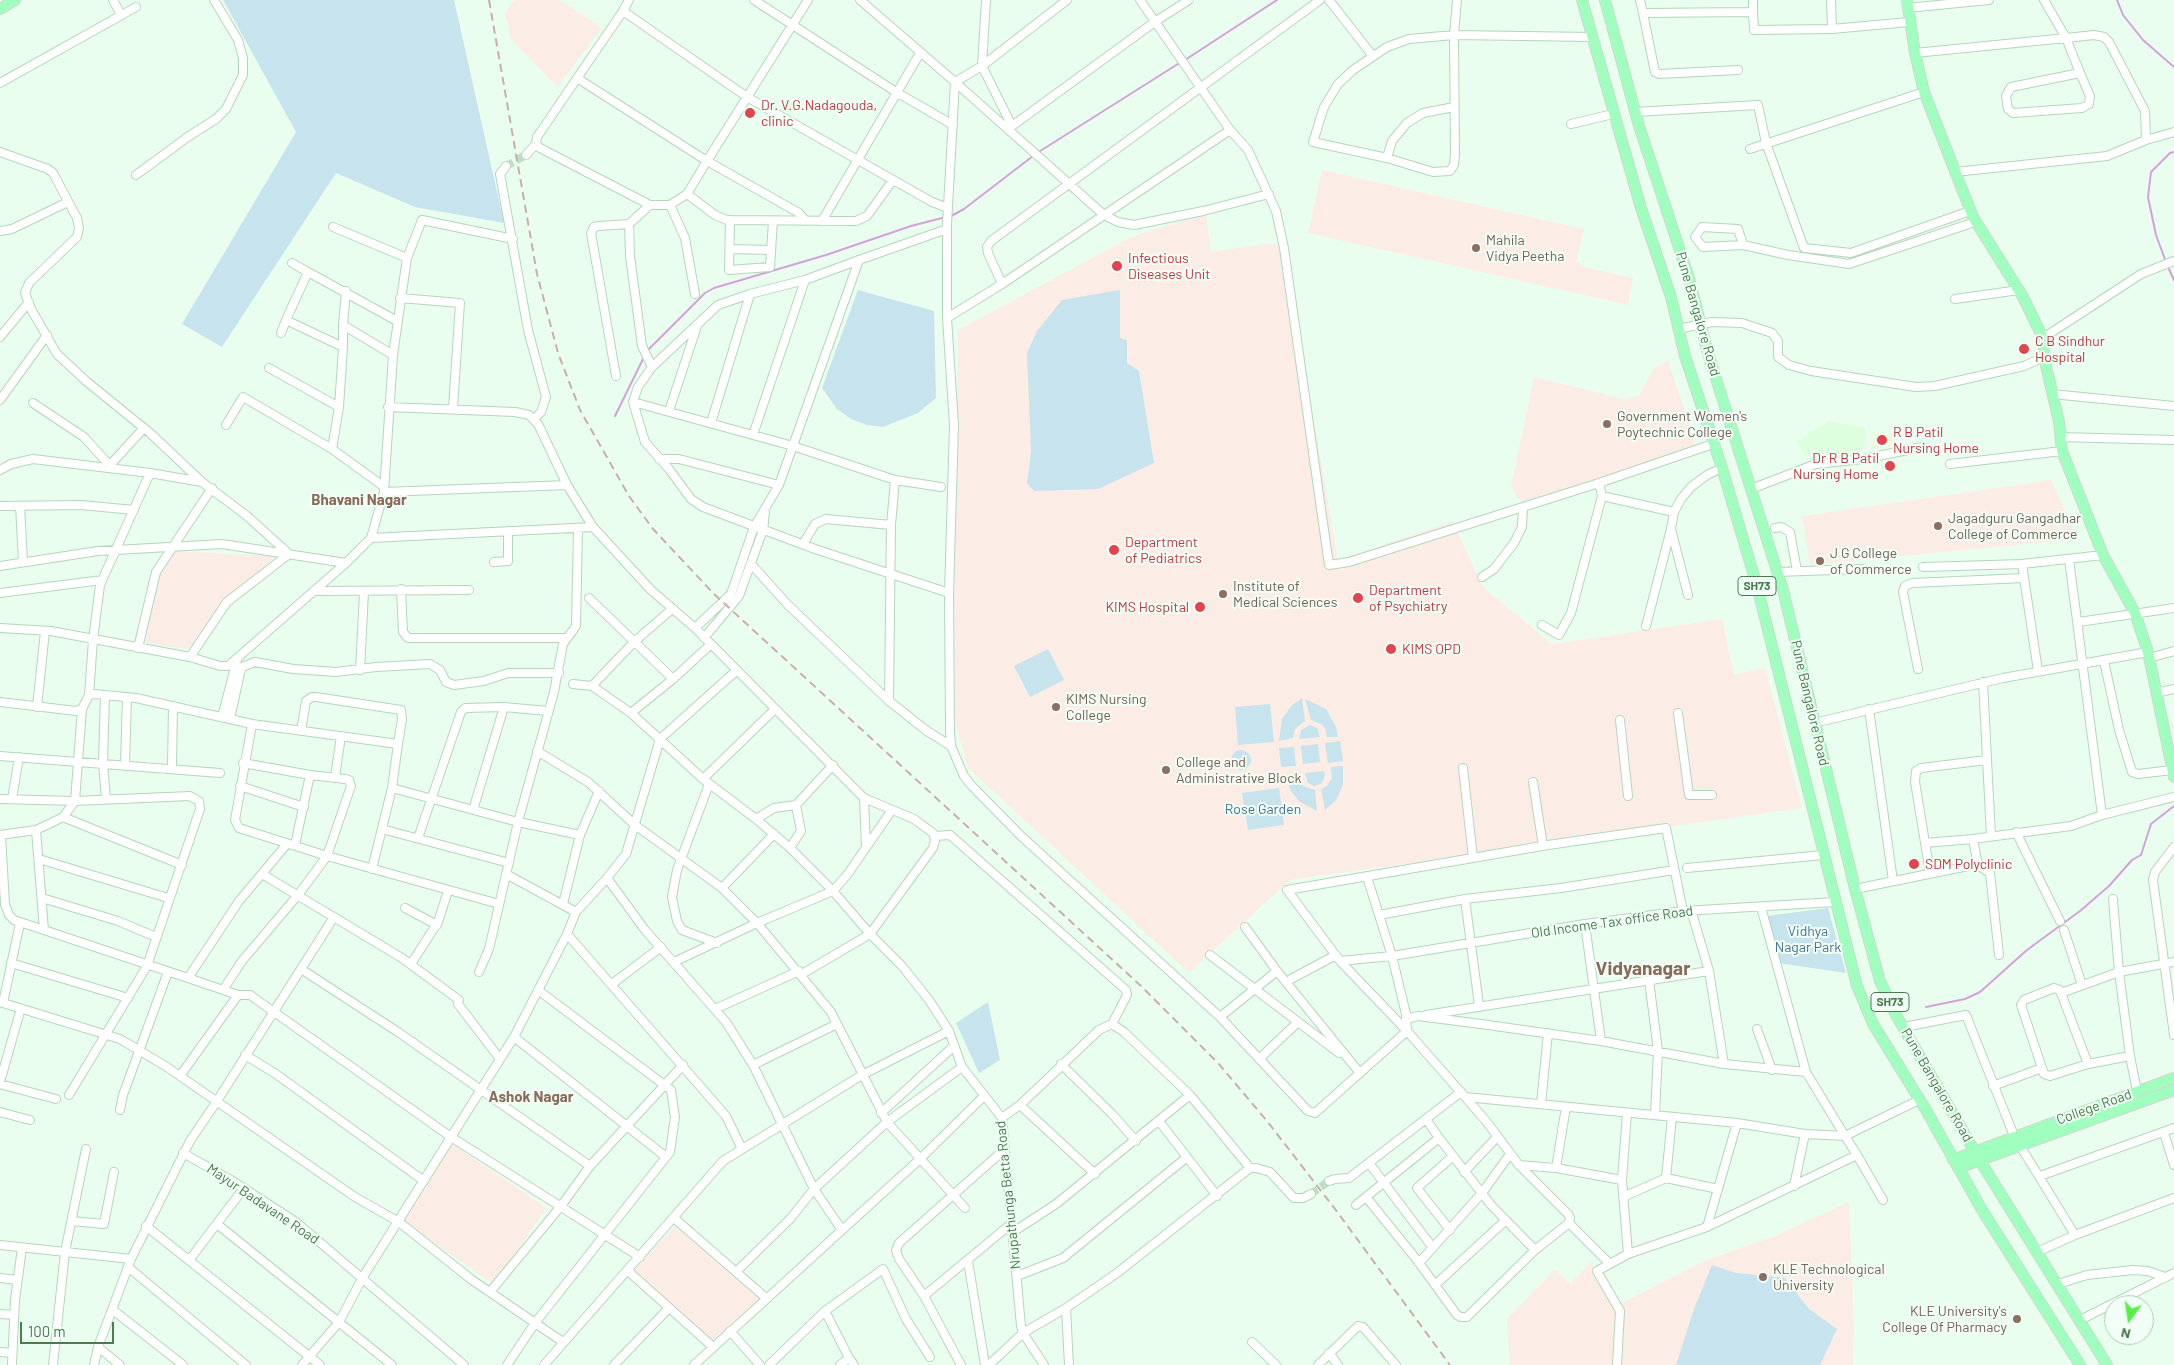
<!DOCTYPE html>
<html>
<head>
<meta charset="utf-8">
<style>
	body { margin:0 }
	#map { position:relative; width:2174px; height:1365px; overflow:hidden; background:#eafef0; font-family:Barlow,sans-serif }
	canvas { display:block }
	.north { position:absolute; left:2104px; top:1295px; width:50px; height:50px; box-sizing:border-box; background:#f2fff6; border:1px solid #afcbb2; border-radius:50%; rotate:194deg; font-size:14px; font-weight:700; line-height:20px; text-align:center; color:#4a7c4c }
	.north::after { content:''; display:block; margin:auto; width:18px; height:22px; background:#56f147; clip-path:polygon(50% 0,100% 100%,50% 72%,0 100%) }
	.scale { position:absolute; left:20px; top:1322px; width:94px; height:22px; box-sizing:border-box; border:2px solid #4a7c4c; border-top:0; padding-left:6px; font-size:15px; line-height:18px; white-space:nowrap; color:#4a7c4c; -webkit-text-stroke:4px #f2fff6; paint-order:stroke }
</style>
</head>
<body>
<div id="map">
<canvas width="2174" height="1365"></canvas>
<div class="north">N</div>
<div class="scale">100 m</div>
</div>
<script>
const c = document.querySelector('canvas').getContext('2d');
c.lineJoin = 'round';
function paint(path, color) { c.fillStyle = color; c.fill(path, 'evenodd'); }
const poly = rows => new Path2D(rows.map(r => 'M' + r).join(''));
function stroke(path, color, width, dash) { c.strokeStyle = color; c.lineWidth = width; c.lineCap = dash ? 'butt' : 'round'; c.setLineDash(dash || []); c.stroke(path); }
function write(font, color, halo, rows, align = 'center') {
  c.font = font + ' Barlow,sans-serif'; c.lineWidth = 4; c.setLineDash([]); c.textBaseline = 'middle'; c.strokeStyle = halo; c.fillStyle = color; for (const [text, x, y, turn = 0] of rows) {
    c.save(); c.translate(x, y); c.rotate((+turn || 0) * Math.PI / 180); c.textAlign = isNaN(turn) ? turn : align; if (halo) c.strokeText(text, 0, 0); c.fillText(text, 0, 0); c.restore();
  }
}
paint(poly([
	[1829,421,1865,428,1866,450,1806,457,1797,441]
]), '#deffde');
paint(poly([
	[514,0,560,0,602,28,557,87,511,39,505,13],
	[1322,170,1584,229,1576,262,1580,263,1580,266,1633,278,1628,305,1308,233],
	[1206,214,1211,252,1271,243,1284,248,1338,560,1453,521,1482,586,1552,644,1722,619,1734,675,1765,668,1802,808,1290,880,1189,973,968,768,955,720,954,603,958,330,1133,236],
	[1668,360,1697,448,1522,504,1511,486,1534,377,1625,399,1639,396,1653,369],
	[2051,480,2077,536,2057,541,1810,565,1802,516],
	[171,551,275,556,218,612,188,649,145,643,158,577],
	[451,1143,547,1208,493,1284,403,1221],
	[1849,1202,1854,1325,1853,1365,1510,1365,1507,1319,1555,1269,1570,1284,1591,1262,1614,1307,1706,1260,1775,1236],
	[675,1226,760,1298,712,1341,631,1273]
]), '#fbede6');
paint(poly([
	[1871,432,1894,434,1892,447,1872,449]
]), '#ebfddd');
paint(poly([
	[223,0,454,0,504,223,415,207,336,173,222,347,182,324,296,132],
	[858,290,934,311,936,398,918,413,883,427,867,425,851,419,837,409,822,388],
	[1120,290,1120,338,1127,340,1127,363,1139,371,1154,463,1098,489,1034,491,1027,483,1031,452,1027,353,1037,331,1062,300],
	[1048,649,1064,680,1030,697,1014,666],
	[1302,698,1305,721,1295,729,1293,738,1279,741,1282,719,1292,705],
	[1305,699,1326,709,1336,727,1338,737,1327,737,1325,728,1321,724,1311,720],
	[1270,704,1274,742,1238,745,1235,707],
	[1310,725,1317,728,1320,737,1299,739,1301,730],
	[1340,741,1343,761,1328,763,1325,743],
	[1318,744,1320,762,1303,764,1301,746],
	[1294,747,1296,766,1281,767,1279,748],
	'1231 760a10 10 0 1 1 20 0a10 10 0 1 1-20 0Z',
	[1343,766,1343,785,1336,800,1325,810,1321,789,1327,786,1332,778,1331,767],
	[1324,771,1325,776,1321,784,1314,786,1308,783,1305,773],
	[1298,773,1303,786,1315,790,1317,811,1299,801,1291,791,1285,775],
	[1279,788,1284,825,1248,830,1242,793],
	[1828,908,1846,973,1778,963,1767,916],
	[988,1002,1000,1060,979,1073,956,1023],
	[1712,1265,1736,1273,1785,1278,1809,1309,1837,1329,1820,1365,1676,1365,1694,1309]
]), '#c6e3ee');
stroke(poly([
	[2117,0,2123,15,2143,40,2174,67],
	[1185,60,1277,0],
	[1037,153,1181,62],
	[951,216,964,209,1033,156],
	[2166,262,2156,235,2148,197,2151,172,2170,153,2174,152],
	[2168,267,2174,280],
	[647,351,705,293,714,288,826,255,911,226,946,217],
	[615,416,645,355],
	[1926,1007,1965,999,1980,992,2027,950,2080,911,2109,886,2132,860,2141,855,2151,824,2174,806]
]), '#d4a1dd', 2);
stroke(poly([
	[506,166,526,155],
	[1311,1194,1329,1181]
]), '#c2dec7', 8, [8, 4]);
const minor = poly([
	[113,0,121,15],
	[629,0,623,11,747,97,932,202,948,208],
	[754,0,896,92,953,125],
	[860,0,955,82,1104,215,1118,222,1134,225,1203,211,1269,194],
	[1140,0,1230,130,1248,150,1276,211,1284,248,1329,565,1349,562,1599,483,1713,444],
	[1329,0,1372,55],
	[1457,0,1454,35,1455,154,1454,165,1450,171,1433,172,1387,158,1313,142,1324,107,1338,84,1353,70,1387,47,1409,39,1454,35,1592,37],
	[1640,0,1643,13,1753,12,1754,30,1832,29,1909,22],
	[1753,0,1753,12],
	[1831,0,1832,29],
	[2044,0,2066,38,2094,35,2104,37,2109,42,2145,111,2146,140],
	[1907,8,1989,0],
	[623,11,537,137,536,144,540,148,650,205,670,205,685,238,695,294],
	[1643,13,1655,72,1659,74,1738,70],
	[1915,53,2066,38,2080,73,2090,96,2089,104,2082,108,2013,113,2008,109,2006,96,2011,87,2080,73],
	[577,78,707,161,808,0],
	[955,82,947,224,947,318,954,425,949,593,950,730,951,746,964,776,970,784,1021,836,1220,1017,1308,1111,1315,1113,1407,1031,1340,961,1287,890,1548,845,1666,828,1683,911],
	[955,82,982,66,986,0],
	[0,83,136,7],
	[1635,112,1758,105,1766,143,1804,248,1851,253,1970,211],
	[1571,124,1613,114],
	[1012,126,1156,21,1189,0],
	[1009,129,1012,126,982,66,1067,0],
	[1230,130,1002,284,988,253,987,247,991,241,1320,0],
	[1750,149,1924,92],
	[0,152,48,169,53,173,77,218,79,228,77,237,29,283,25,293,31,309,57,354,86,381,150,433,202,482,247,516,289,554],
	[526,155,536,144],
	[1387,158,1392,141,1407,123,1423,113,1454,107],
	[506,166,500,174,528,330,546,397,541,412,534,419],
	[1955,172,2107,156,2146,140,2174,132],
	[136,175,189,136,216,119,226,109,243,75,243,58,238,40,214,0],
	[687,194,715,215,727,220,856,221,867,216,893,180],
	[670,205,687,194,707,161,799,213,805,220],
	[730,220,729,270,770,267,773,221],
	[822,221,920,53],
	[629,224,630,256,642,346,652,367],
	[333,227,407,258,393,355,384,492,371,538],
	[0,231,12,229,68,202],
	[1743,245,1738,229,1702,227,1695,237,1703,247,1743,245,1788,255,1849,264,1975,222],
	[730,249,771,250],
	[407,258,422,220,513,239],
	[292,263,308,272],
	[346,291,343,325,393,355],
	[750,294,718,305,652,367,638,387,633,402,645,442,669,469,691,499,703,507,815,549,949,593],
	[400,298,460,303,453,408],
	[1955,299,2019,290],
	[947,318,1002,284],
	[1678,329,1712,322,1742,323,1772,333,1778,341,1778,357,1789,365,1811,371,1916,387,1935,386,2024,366,2044,357],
	[281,333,286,320],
	[0,337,29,302],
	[2043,338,2141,274,2174,261],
	[343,347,343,325],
	[269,368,339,407],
	[616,376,591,233,594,227,599,226,629,224,650,205],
	[2052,394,2174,406],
	[0,400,47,335],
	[633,402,793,446,895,480,941,487],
	[33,403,84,437,112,468],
	[388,407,515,412,529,415,538,424,567,485],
	[669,411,697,326],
	[711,423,750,294,805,280,859,260],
	[226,425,243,397,332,449,383,486],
	[753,435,805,280],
	[2060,437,2174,440],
	[332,449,339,407,343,347,286,320,308,272,397,321],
	[659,459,679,459,779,485],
	[1950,464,2062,451],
	[110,465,144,428],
	[0,470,11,464,33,459,150,473],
	[1751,489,1816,464,1863,459,1922,447],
	[384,492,567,485,593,527],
	[1602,496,1674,512,1681,499,1691,487,1707,475,1722,468],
	[0,506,81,505,134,510],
	[20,506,23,562],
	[1674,512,1671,529,1688,595],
	[1775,528,1781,527,1790,532,1797,571],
	[803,544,815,524,826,519,891,525],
	[2069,559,2102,815],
	[494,562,508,561,508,531],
	[2022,564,2038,671],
	[752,565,788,605,889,701,927,731,951,746],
	[0,566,98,551,222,544,346,563,371,538,593,527,651,590,695,628,864,798,914,819,933,833,935,840,933,848,870,934,802,974],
	[1923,567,2022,564,2103,555],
	[1777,572,1862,569],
	[1482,577,1494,569,1514,543,1522,527,1523,507],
	[401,589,403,632,408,638,565,638],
	[314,591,469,590],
	[0,593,102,580],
	[589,598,673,679],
	[2079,622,2174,608],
	[1542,625,1559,635,1571,613,1602,496,1599,483],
	[1646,626,1671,529],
	[0,628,51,631,190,657,227,602,289,554],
	[695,628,731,594,754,527,779,485,859,260,947,229],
	[704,638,739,596,763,530,765,513],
	[138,648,156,572,212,488],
	[190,657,220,666,228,666,346,563],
	[2149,658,2174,651],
	[2104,661,2119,730,2132,772,2138,774,2172,770],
	[1918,669,1903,592,1905,586,1912,583,2024,578],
	[360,670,364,592],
	[736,671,660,739,626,854,607,878,645,930,726,1022,753,1065,814,1189,790,1219,736,1272],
	[1983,682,1991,836],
	[573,684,592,686,631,713,703,779,756,819,790,848,833,891,870,934,902,966,929,1000,949,1031,962,1067,1002,1118,1021,1326,1023,1333,1044,1365],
	[592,686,634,642,672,609],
	[2156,693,2174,689],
	[89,695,93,640,100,585,150,473,202,482],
	[105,695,103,763,106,799],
	[889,701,891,525,895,480],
	[0,702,76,711,82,709,89,695,94,694,136,698,252,724,398,744,392,788,518,822,580,835],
	[37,707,45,631],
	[1869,709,1893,881],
	[631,713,673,679,710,645],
	[1678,713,1689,795,1712,795],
	[222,717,237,660],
	[230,719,240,673,242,667,255,662,293,669,336,672,376,667,430,664,440,670,446,682,454,685,484,681,508,673,559,673],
	[1620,720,1628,796],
	[1814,723,2003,678,2148,652],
	[252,724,235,820,239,828,327,856,499,904],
	[301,731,306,701,312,697,316,697,401,710,402,719,398,744],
	[537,751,588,782,635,825,722,888,757,923,831,1012,887,1122,965,1208],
	[0,756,220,773],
	[125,764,127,697],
	[172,768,173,706],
	[1463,768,1473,858],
	[335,777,341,736],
	[703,779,775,709],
	[1533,782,1543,846],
	[709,784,677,870,672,897,677,921,682,930,717,943],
	[240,786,304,807],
	[864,798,866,847],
	[0,799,75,801,190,796,199,801,200,809,147,966,69,1095],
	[12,799,19,757],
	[473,810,504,707],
	[63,817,182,865],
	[756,819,774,808,796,805,833,765],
	[382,829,509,863],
	[36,830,44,930],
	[2016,832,2060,921],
	[0,835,36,830,51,823,63,817,75,801,82,709],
	[1,835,5,904,9,915,14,920,188,978,239,901,287,844],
	[934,836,950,835,1126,990,1127,995,1112,1024],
	[418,838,461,712,465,708,504,707,548,711],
	[1925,843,1973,839],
	[295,845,310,775],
	[2174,847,2155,872,2153,880,2174,1035],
	[790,848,801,831,796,805],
	[39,859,168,898],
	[1976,864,1990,873,1999,955],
	[1687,868,1823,855],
	[372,869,392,788],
	[1930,873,1915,782,1916,771,1921,768,1987,760],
	[262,874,402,958,459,1000],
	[506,874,576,912],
	[1367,877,1392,956,1406,1014,1407,1031,1486,1121,1519,1165,1568,1214,1570,1218,1569,1223,1535,1250,1491,1205,1439,1138],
	[607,878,576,912,567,934,726,1116,742,1149],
	[722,888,774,834],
	[1855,889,1973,865,1977,861,1973,839,2071,826,2102,815,2174,797],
	[42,898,118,921,156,937],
	[1465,899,1479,1005],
	[563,904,580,835,599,791],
	[1761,907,1806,1072,1845,1136,1919,1100],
	[405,908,437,925],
	[1691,910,1709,971,1724,1064],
	[1379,915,1465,899,1561,888,1674,870],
	[1585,924,1601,1041],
	[1245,927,1277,971],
	[2064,930,2082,985],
	[1210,955,1339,1053],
	[1340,961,1392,956,1585,924,1683,911,1835,902],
	[674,962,757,923,833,891,847,875,892,810],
	[11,963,128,998],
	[411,964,438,922,448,891],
	[301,969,398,1032,590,1166],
	[479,972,489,949,518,822,554,692,563,644,576,626,578,528],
	[188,978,238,995,250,995,451,1137,640,1257],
	[1291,979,1336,955],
	[1649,980,1658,1051,1655,1115],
	[612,984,661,947],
	[223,990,242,961,298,895,327,856,351,786,349,780,345,779,310,775,243,763],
	[2061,993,2060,990,2054,988,2024,1000,2021,1005,2044,1074,2050,1076,2088,1064,2130,1056],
	[0,1002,120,1039,167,1067,355,1197,399,1222,472,1280,563,1342],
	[3,1003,20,923],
	[458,1004,500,1059],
	[715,1009,799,971],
	[1426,1015,1709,971],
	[1220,1017,1277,971,1359,1072],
	[1406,1019,1418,1016,1481,1024,1601,1041,1724,1064,1806,1072],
	[1904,1027,1966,1015,2014,1136,2075,1235],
	[1757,1029,1772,1070],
	[514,1037,666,1157],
	[245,1055,276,1074,424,1181],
	[1259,1059,1298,1022],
	[1061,1064,1112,1114,1136,1141],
	[2088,1064,2061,993,2119,972,2113,899],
	[753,1065,837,1024],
	[180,1076,238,995],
	[0,1082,21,1008],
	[0,1084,56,1099],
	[1993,1086,2042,1068],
	[2137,1091,2130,1056,2119,972,2174,962],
	[1465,1097,1737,1123,1805,1134,1845,1136,1857,1155],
	[1541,1104,1548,1033],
	[1020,1105,1095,1174],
	[120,1110,123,1095,168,972],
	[0,1112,30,1120],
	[881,1113,954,1046],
	[1672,1117,1666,1178,1718,1189],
	[1002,1118,1020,1105,1099,1030,1112,1024,1124,1032,1190,1095,1250,1168],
	[1159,1121,1217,1196],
	[2164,1133,2174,1165],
	[183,1153,231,1180,296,1222,464,1365],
	[1369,1163,1433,1248],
	[1519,1165,1556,1168,1622,1180,1628,1254],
	[1556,1168,1566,1107],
	[1464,1172,1497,1137],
	[2040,1176,2174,1128],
	[1622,1180,1627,1113],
	[1329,1181,1335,1179,1349,1178,1461,1092],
	[1794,1186,1805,1134],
	[1366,1197,1417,1260,1457,1315,1461,1317,1467,1317,1535,1250],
	[1623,1197,1666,1178],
	[1356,1205,1439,1138,1426,1119],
	[674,1218,766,1298],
	[72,1221,104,1224,114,1172],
	[1569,1223,1609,1263],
	[217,1224,392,1365],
	[146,1226,320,1365],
	[1707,1227,1857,1155,1883,1200],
	[842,1230,814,1189,887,1122,962,1067],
	[1450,1230,1417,1188,1452,1157],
	[1013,1232,1056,1204,1190,1095],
	[0,1245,131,1259],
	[2037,1252,2075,1235,2174,1198],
	[190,1259,244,1188],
	[968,1261,985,1365],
	[1419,1263,1482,1193,1510,1154],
	[128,1267,246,1365],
	[628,1271,713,1347],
	[1017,1276,1063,1258,1186,1158],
	[0,1278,17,1280],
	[2058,1284,2087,1275,2133,1270,2148,1271,2165,1277],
	[1435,1285,1506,1220],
	[490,1292,561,1206,590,1166,683,1065],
	[924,1296,1012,1223],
	[1066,1308,1069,1365],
	[113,1310,183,1365],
	[0,1314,14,1315],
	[2080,1320,2174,1273],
	[730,1331,760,1365],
	[1252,1342,1276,1365],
	[98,1347,120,1365],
	[0,1352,12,1353],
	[1329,1353,1338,1365],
	[849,1358,825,1311,883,1269,906,1319,930,1357],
	[12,1365,15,1300,22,1248],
	[53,1365,65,1252,86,1149],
	[94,1365,98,1347,131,1259,190,1141,217,1101,334,917],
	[302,1365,339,1322,363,1277,514,1037,567,934],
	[507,1365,535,1323,670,1152,675,1117,671,1090,538,990],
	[544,1365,723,1161,862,1075,949,1031],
	[614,1365,669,1308],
	[694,1365,920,1159,984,1096],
	[769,1365,825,1311],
	[840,1365,849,1358,854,1365],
	[961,1365,924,1296,899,1259,896,1250,899,1243,1005,1149],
	[989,1365,1023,1333,1066,1308,1117,1273,1250,1168,1256,1168,1270,1172,1294,1198,1303,1198,1311,1194],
	[1318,1365,1358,1326,1363,1327,1396,1365],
	[1617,1365,1620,1311,1597,1271,1628,1254,1707,1227,1737,1123]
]);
const major = poly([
	[1582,0,1641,208,1671,297,1685,356,1722,468,1757,586,1857,986,1873,1024,1926,1110,1982,1210,2080,1365],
	[1605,0,1639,126,1689,278,1707,350,1783,590,1855,889,1880,981,1896,1015,1979,1159,2107,1365],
	[1907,0,1915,53,1924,92,1973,217,2023,297,2043,338,2044,357,2059,422,2062,451,2103,555,2135,613,2148,652,2174,777],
	[0,9,15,0],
	[1953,1160,2174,1078],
	[1958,1168,2174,1090]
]);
stroke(minor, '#b3d7b8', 10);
stroke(major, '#ccdacd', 12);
stroke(minor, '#fff', 8);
stroke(major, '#a0ffbe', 10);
stroke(poly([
	[489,0,537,274,558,353,580,410,629,496,653,529,714,594,1141,986,1218,1063,1267,1121,1335,1209,1450,1365]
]), '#cbaea6', 2, [8, 5]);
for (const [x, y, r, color] of [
	[750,113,6,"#e0444e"],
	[1476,248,5,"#8d6e63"],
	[1117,266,6,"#e0444e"],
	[2024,349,6,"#e0444e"],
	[1607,424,5,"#8d6e63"],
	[1882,440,6,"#e0444e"],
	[1890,466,6,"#e0444e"],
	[1938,526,5,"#8d6e63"],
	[1114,550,6,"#e0444e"],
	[1820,561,5,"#8d6e63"],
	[1223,594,5,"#8d6e63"],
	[1358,598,6,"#e0444e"],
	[1200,607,6,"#e0444e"],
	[1391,649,6,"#e0444e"],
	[1056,707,5,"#8d6e63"],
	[1166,770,5,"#8d6e63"],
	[1914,864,6,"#e0444e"],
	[1763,1277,5,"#8d6e63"],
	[2017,1319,5,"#8d6e63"]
]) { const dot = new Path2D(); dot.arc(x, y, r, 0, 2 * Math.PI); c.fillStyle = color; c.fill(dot); stroke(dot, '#f2fff6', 2); }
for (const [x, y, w] of [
	[1757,586,38],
	[1890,1002,38]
]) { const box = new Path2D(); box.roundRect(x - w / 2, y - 9.5, w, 19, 4); c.fillStyle = '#f2fff6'; c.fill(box); stroke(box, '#4a7c4c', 1); }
write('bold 12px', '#4a7c4c', null, [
	["SH73",1757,586],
	["SH73",1890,1002]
]);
write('14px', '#be3a42', '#f2fff6', [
	["Dr. V.G.Nadagouda,",761,105],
	["clinic",761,121],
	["Infectious",1128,258],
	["Diseases Unit",1128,274],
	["C B Sindhur",2035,341],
	["Hospital",2035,357],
	["R B Patil",1893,432],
	["Nursing Home",1893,448],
	["Dr R B Patil",1879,458,"right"],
	["Nursing Home",1879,474,"right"],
	["Department",1125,542],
	["of Pediatrics",1125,558],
	["Department",1369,590],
	["of Psychiatry",1369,606],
	["KIMS Hospital",1189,607,"right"],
	["KIMS OPD",1402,649],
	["SDM Polyclinic",1925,864]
], 'left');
write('14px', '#785e54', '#f2fff6', [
	["Mahila",1486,240],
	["Vidya Peetha",1486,256],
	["Government Women's",1617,416],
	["Poytechnic College",1617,432],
	["Jagadguru Gangadhar",1948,518],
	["College of Commerce",1948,534],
	["J G College",1830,553],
	["of Commerce",1830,569],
	["Institute of",1233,586],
	["Medical Sciences",1233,602],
	["KIMS Nursing",1066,699],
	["College",1066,715],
	["College and",1176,762],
	["Administrative Block",1176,778],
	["KLE Technological",1773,1269],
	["University",1773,1285],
	["KLE University's",2007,1311,"right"],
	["College Of Pharmacy",2007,1327,"right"]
], 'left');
write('14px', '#4a7c4c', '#f2fff6', [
	["Pune Bangalore Road",1698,314,74],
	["Pune Bangalore Road",1810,703,77],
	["Old Income Tax office Road",1612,922,-8],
	["Pune Bangalore Road",1937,1085,60],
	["College Road",2094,1107,-20],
	["Nrupathunga Betta Road",1008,1195,-96],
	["Mayur Badavane Road",263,1204,34]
]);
write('14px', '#467390', '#f2fff6', [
	["Rose Garden",1263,809],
	["Vidhya",1808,931],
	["Nagar Park",1808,947]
]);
write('bold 15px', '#8a6a59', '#f2fff6', [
	["Bhavani Nagar",359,500],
	["Ashok Nagar",531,1097]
]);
write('bold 19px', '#8a6a59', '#f2fff6', [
	["Vidyanagar",1643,969]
]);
</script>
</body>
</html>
